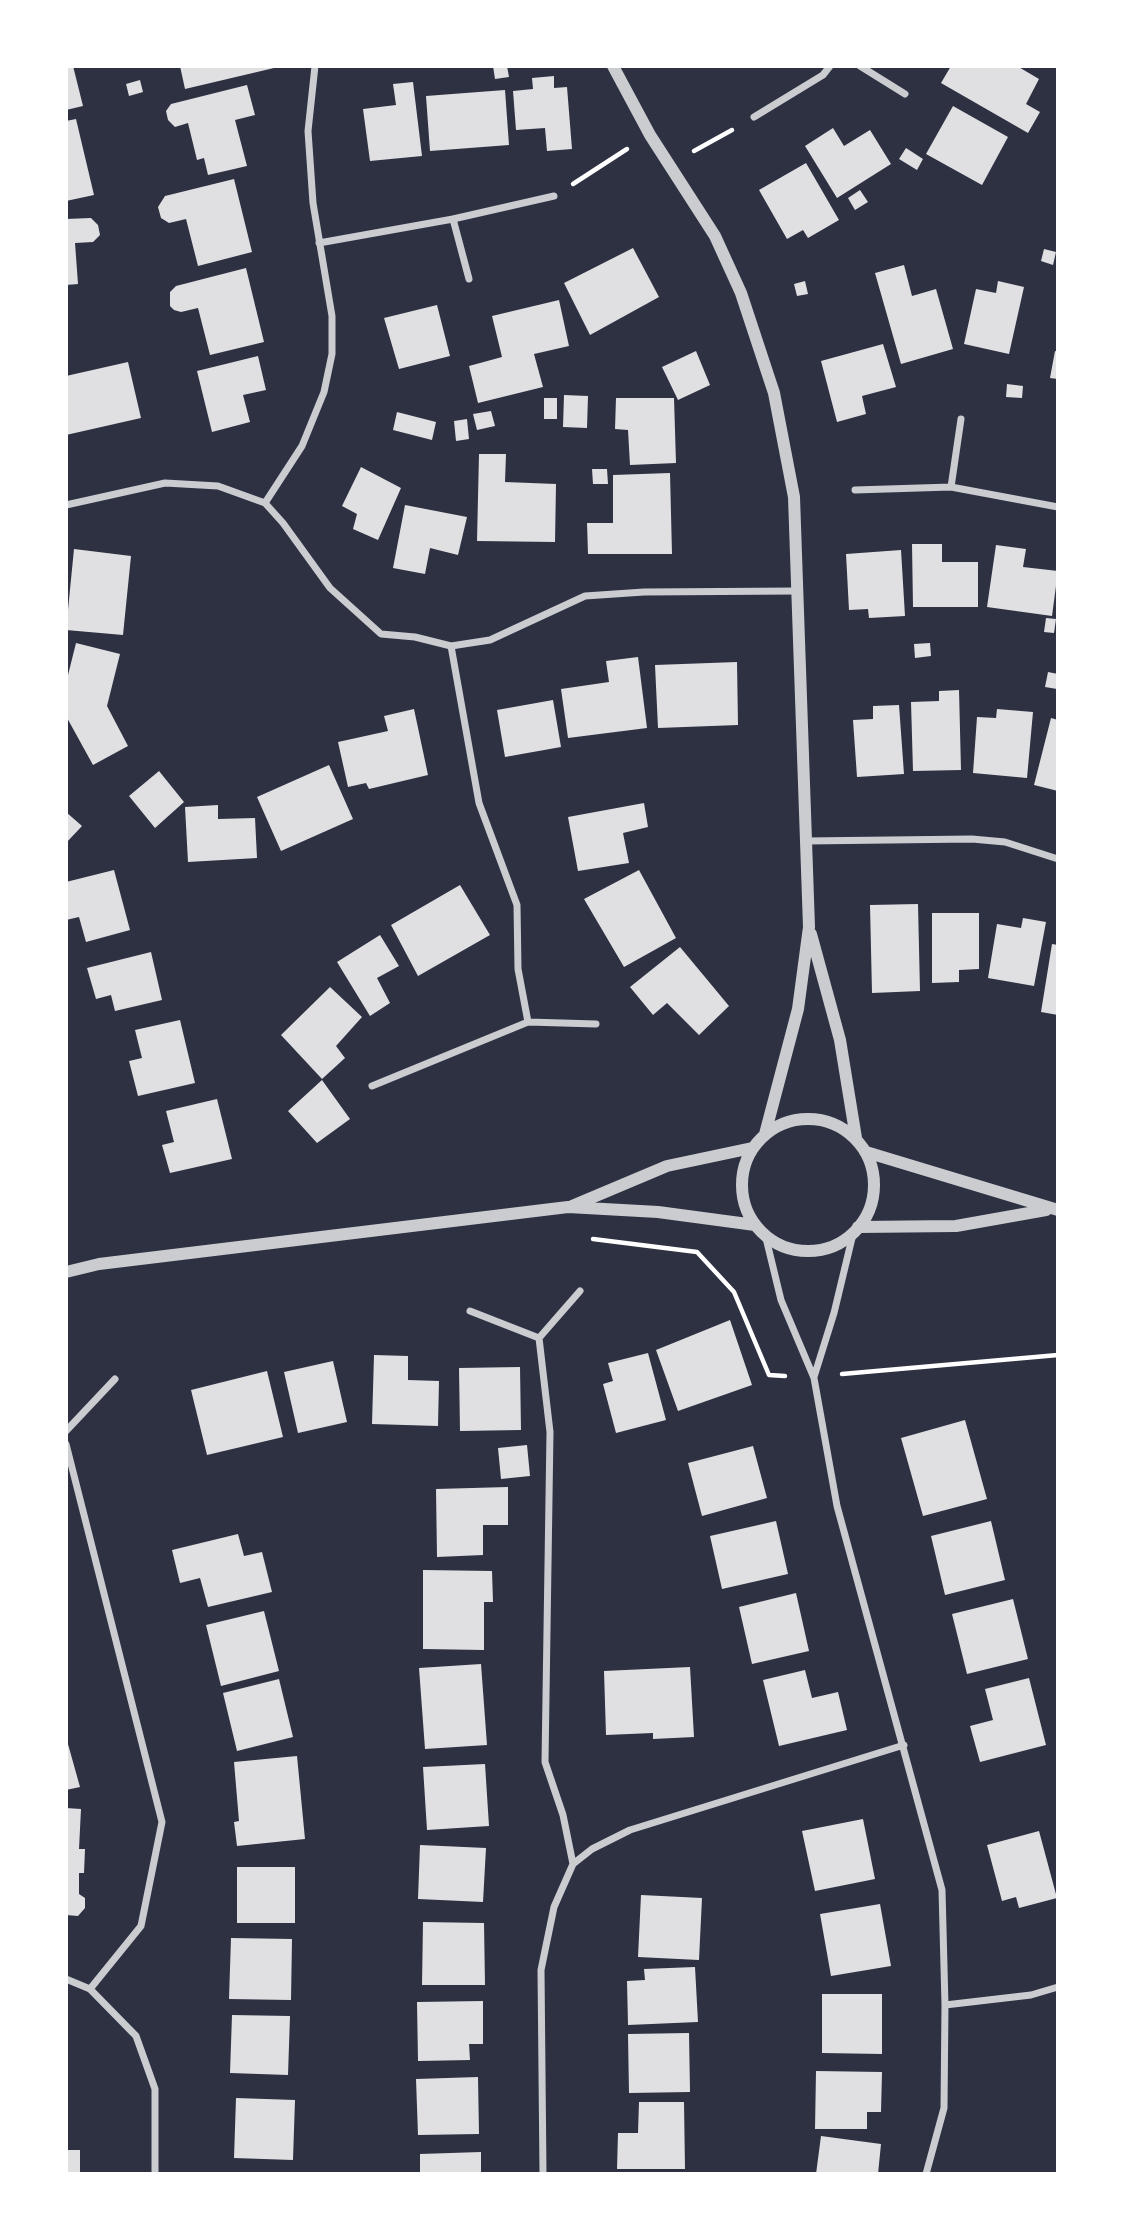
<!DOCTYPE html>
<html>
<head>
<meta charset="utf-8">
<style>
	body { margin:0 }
	#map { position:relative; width:1124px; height:2240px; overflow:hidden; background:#2d3142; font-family:"IBM Plex Sans",sans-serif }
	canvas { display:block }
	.frame { position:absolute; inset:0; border:68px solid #fff; pointer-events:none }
</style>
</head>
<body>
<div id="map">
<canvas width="1124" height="2240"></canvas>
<div class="frame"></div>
</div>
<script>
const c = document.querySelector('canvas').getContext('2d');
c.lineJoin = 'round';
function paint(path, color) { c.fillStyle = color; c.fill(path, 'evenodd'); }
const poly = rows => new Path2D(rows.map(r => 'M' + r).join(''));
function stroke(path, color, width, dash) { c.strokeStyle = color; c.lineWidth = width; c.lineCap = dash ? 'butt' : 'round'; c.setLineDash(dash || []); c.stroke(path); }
paint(poly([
	[66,66,73,66,83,106,66,110],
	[180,66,274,66,274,68,185,89],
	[493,66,507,66,509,77,495,79],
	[951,66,1017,66,1039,79,1026,104,1040,112,1028,133,941,83],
	[554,76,554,88,567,87,572,149,547,151,545,128,516,130,513,91,533,89,532,78],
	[140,80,143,92,129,96,126,84],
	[413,82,422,156,370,161,363,109,396,105,393,84],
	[247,85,255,115,235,120,247,166,208,175,204,158,197,160,188,123,175,127,168,120,166,111,171,104],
	[505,90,509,145,430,151,426,96],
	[953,106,1008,137,982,185,926,154],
	[76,119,94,195,66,201,66,121],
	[833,128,844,146,870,130,891,164,837,198,805,146],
	[906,148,923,159,917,170,899,159],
	[806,163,839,220,808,238,803,230,787,239,759,190],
	[234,179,252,252,198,266,186,219,169,223,161,218,158,207,165,196],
	[860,190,868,202,855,210,848,198],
	[91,218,98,225,100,235,93,242,75,243,78,284,66,285,66,219],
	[633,248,659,297,590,335,564,283],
	[1044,249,1056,252,1053,265,1041,261],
	[904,265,912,296,936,289,953,349,901,364,875,273],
	[246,268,264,342,210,355,198,308,181,312,174,310,170,306,170,292,176,286],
	[805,281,808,294,797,296,794,284],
	[998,281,1024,287,1009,354,964,344,976,289,996,293],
	[559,300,569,346,534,354,543,387,478,403,469,366,502,357,492,316],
	[437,305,450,356,399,369,384,318],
	[883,344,896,387,862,396,866,414,837,422,821,361],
	[696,351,710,385,678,400,662,367],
	[1055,351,1058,352,1058,379,1050,378],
	[258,356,266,390,243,395,250,422,212,432,197,371],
	[128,362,141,418,66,435,66,376],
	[1007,384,1023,386,1022,398,1006,397],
	[564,395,588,396,587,428,563,427],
	[544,398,557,398,557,419,544,419],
	[616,398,674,398,676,463,630,465,628,430,615,429],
	[491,411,495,426,477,430,473,414],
	[397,412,436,422,432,440,393,430],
	[467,419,469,439,456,441,454,421],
	[479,454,506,454,505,482,556,484,555,542,477,541],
	[361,467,401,488,378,540,353,529,357,514,342,506],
	[592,469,607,469,608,484,593,484],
	[670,473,672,554,588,554,587,523,613,523,613,475],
	[405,505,467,517,458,555,430,548,425,574,393,568],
	[912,544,942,544,942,562,978,562,978,607,913,607],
	[996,545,1026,549,1023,567,1058,571,1052,616,987,607],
	[74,549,131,556,123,635,66,630],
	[901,550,905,616,869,618,868,609,849,610,846,554],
	[1046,618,1056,619,1054,633,1044,632],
	[76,643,120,654,107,706,128,746,93,765,66,716,66,683],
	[930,643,931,656,915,658,914,644],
	[638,657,647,728,568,738,561,689,609,682,606,661],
	[737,662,738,725,658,728,655,665],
	[1048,672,1058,674,1057,689,1045,687],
	[959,690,961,770,913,771,911,702,939,701,939,691],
	[553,700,561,747,505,757,497,710],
	[899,705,904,774,857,777,853,720,873,719,873,706],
	[414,709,428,775,369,789,366,783,348,787,338,742,388,731,384,716],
	[997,709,1033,712,1027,778,973,773,977,717,996,718],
	[1051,718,1058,720,1058,791,1034,785],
	[329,765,353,819,281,851,257,797],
	[159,771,184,802,155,828,129,796],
	[644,803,648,827,623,833,629,863,578,871,568,817],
	[218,805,218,819,255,818,257,858,188,862,185,807],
	[66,812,82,826,66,843],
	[114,870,130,930,86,942,79,917,66,920,66,882],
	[639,870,676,938,624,967,584,899],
	[460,885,490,935,418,976,391,925],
	[918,904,920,991,872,993,870,905],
	[932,913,979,913,979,969,959,970,959,982,932,983],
	[1023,918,1046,922,1034,986,988,978,997,924,1021,928],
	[380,935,399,966,377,978,390,1003,370,1016,337,962],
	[1052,944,1058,945,1058,1015,1041,1012],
	[680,947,729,1006,699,1035,667,1003,653,1015,630,987],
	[151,952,162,1000,115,1011,111,995,96,999,87,968],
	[330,987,362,1017,336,1046,345,1058,322,1079,281,1035],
	[180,1020,195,1083,138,1096,129,1061,142,1058,135,1030],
	[322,1080,350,1119,317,1143,288,1111],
	[217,1099,232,1159,170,1173,162,1145,174,1142,166,1111],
	[730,1320,752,1385,678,1411,656,1350],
	[648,1353,666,1420,616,1433,603,1384,613,1381,608,1363],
	[374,1355,408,1356,408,1380,439,1381,438,1426,372,1424],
	[333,1361,347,1422,298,1433,284,1372],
	[520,1367,521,1430,460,1431,459,1368],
	[267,1371,283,1437,207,1455,191,1390],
	[965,1420,987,1499,923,1516,901,1438],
	[527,1445,530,1476,501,1479,498,1448],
	[753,1446,767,1498,702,1516,688,1463],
	[508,1487,508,1525,483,1525,483,1555,437,1557,436,1489],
	[776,1521,788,1574,722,1589,710,1536],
	[991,1521,1005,1580,945,1595,931,1536],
	[238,1534,244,1556,262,1552,272,1592,208,1607,200,1578,180,1583,172,1550],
	[423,1570,492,1571,493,1602,484,1602,484,1650,423,1649],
	[796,1593,809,1651,752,1664,739,1607],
	[1013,1599,1028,1659,967,1674,952,1614],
	[264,1611,279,1671,221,1686,206,1625],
	[481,1664,487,1745,425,1749,419,1668],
	[690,1667,694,1737,653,1739,653,1733,606,1735,604,1671],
	[805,1670,812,1698,838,1692,847,1730,779,1746,763,1680],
	[1029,1678,1046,1745,980,1762,970,1726,993,1720,985,1689],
	[279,1679,293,1737,237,1751,223,1693],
	[66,1737,80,1787,66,1790],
	[297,1756,305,1839,237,1846,234,1822,239,1821,234,1762],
	[485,1764,489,1826,427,1830,423,1767],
	[66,1808,81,1809,79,1849,85,1849,84,1873,79,1873,79,1894,85,1898,85,1908,78,1916,66,1915],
	[863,1819,875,1879,815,1891,802,1831],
	[1039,1831,1057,1898,1019,1908,1016,1897,1002,1901,987,1845],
	[420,1845,486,1848,483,1902,418,1899],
	[237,1867,295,1867,295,1923,237,1923],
	[641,1895,702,1898,699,1960,638,1957],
	[880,1904,891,1966,831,1976,820,1914],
	[423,1922,484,1923,485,1985,422,1985],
	[231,1938,292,1939,291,2000,229,1999],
	[695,1967,698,2022,628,2025,627,1981,645,1980,644,1969],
	[822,1994,882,1994,882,2054,822,2053],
	[483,2001,483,2044,469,2044,470,2060,418,2061,417,2002],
	[232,2015,290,2016,288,2075,230,2073],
	[689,2033,690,2092,629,2093,628,2034],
	[816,2071,882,2072,881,2112,867,2112,867,2129,815,2129],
	[478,2077,479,2134,418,2135,416,2079],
	[236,2098,295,2100,293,2160,234,2158],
	[639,2102,684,2102,685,2169,617,2169,618,2133,638,2133],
	[821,2136,881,2144,878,2174,816,2174],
	[66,2150,80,2150,80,2174,66,2174],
	[481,2152,481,2174,420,2174,420,2154]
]), '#e0e0e3');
stroke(poly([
	[694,151,732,130],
	[573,184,627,149],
	[593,1239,697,1252,734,1292,769,1375,785,1376],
	[842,1374,1058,1355]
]), '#fff', 4.5);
stroke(poly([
	[860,66,905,94],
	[754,117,823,75,830,66],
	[453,219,469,279],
	[319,243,453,219,554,196],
	[951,487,961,419],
	[855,490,951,487,1058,507],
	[265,503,302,446,324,392,332,354,332,316,313,203,308,131,315,66],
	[66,505,165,483,218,486,265,503,283,523,330,588,381,634,415,637,451,646,490,640,585,596,644,592,797,591],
	[806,841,972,839,1005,842,1058,859],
	[528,1022,596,1024],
	[372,1086,528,1022,518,969,517,905,479,803,451,646],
	[765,1234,781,1300,814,1378,837,1506,942,1890,945,2005,944,2108,926,2174],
	[470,1311,539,1338,550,1432,545,1762,563,1815,573,1864],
	[539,1338,580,1291],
	[814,1377,834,1313,853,1234],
	[66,1431,115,1379],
	[66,1444,162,1822,141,1926,90,1989],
	[66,1979,90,1989,136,2036,155,2089,155,2174],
	[945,2005,1031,1995,1058,1987],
	[543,2174,541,1970,554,1907,573,1864,592,1849,630,1830,904,1745]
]), '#caccd0', 7);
stroke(poly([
	[613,66,650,135,715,236,741,293,774,393,794,497,809,927,798,1009,765,1134],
	[811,934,840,1040,856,1138],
	'742 1185a66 66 0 1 1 132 0a66 66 0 1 1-132 0Z',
	[866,1152,1058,1210],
	[572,1206,667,1166,752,1148],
	[858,1227,956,1226,1046,1210],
	[66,1272,99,1264,568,1207,658,1212,755,1225]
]), '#caccd0', 12);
</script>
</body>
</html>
